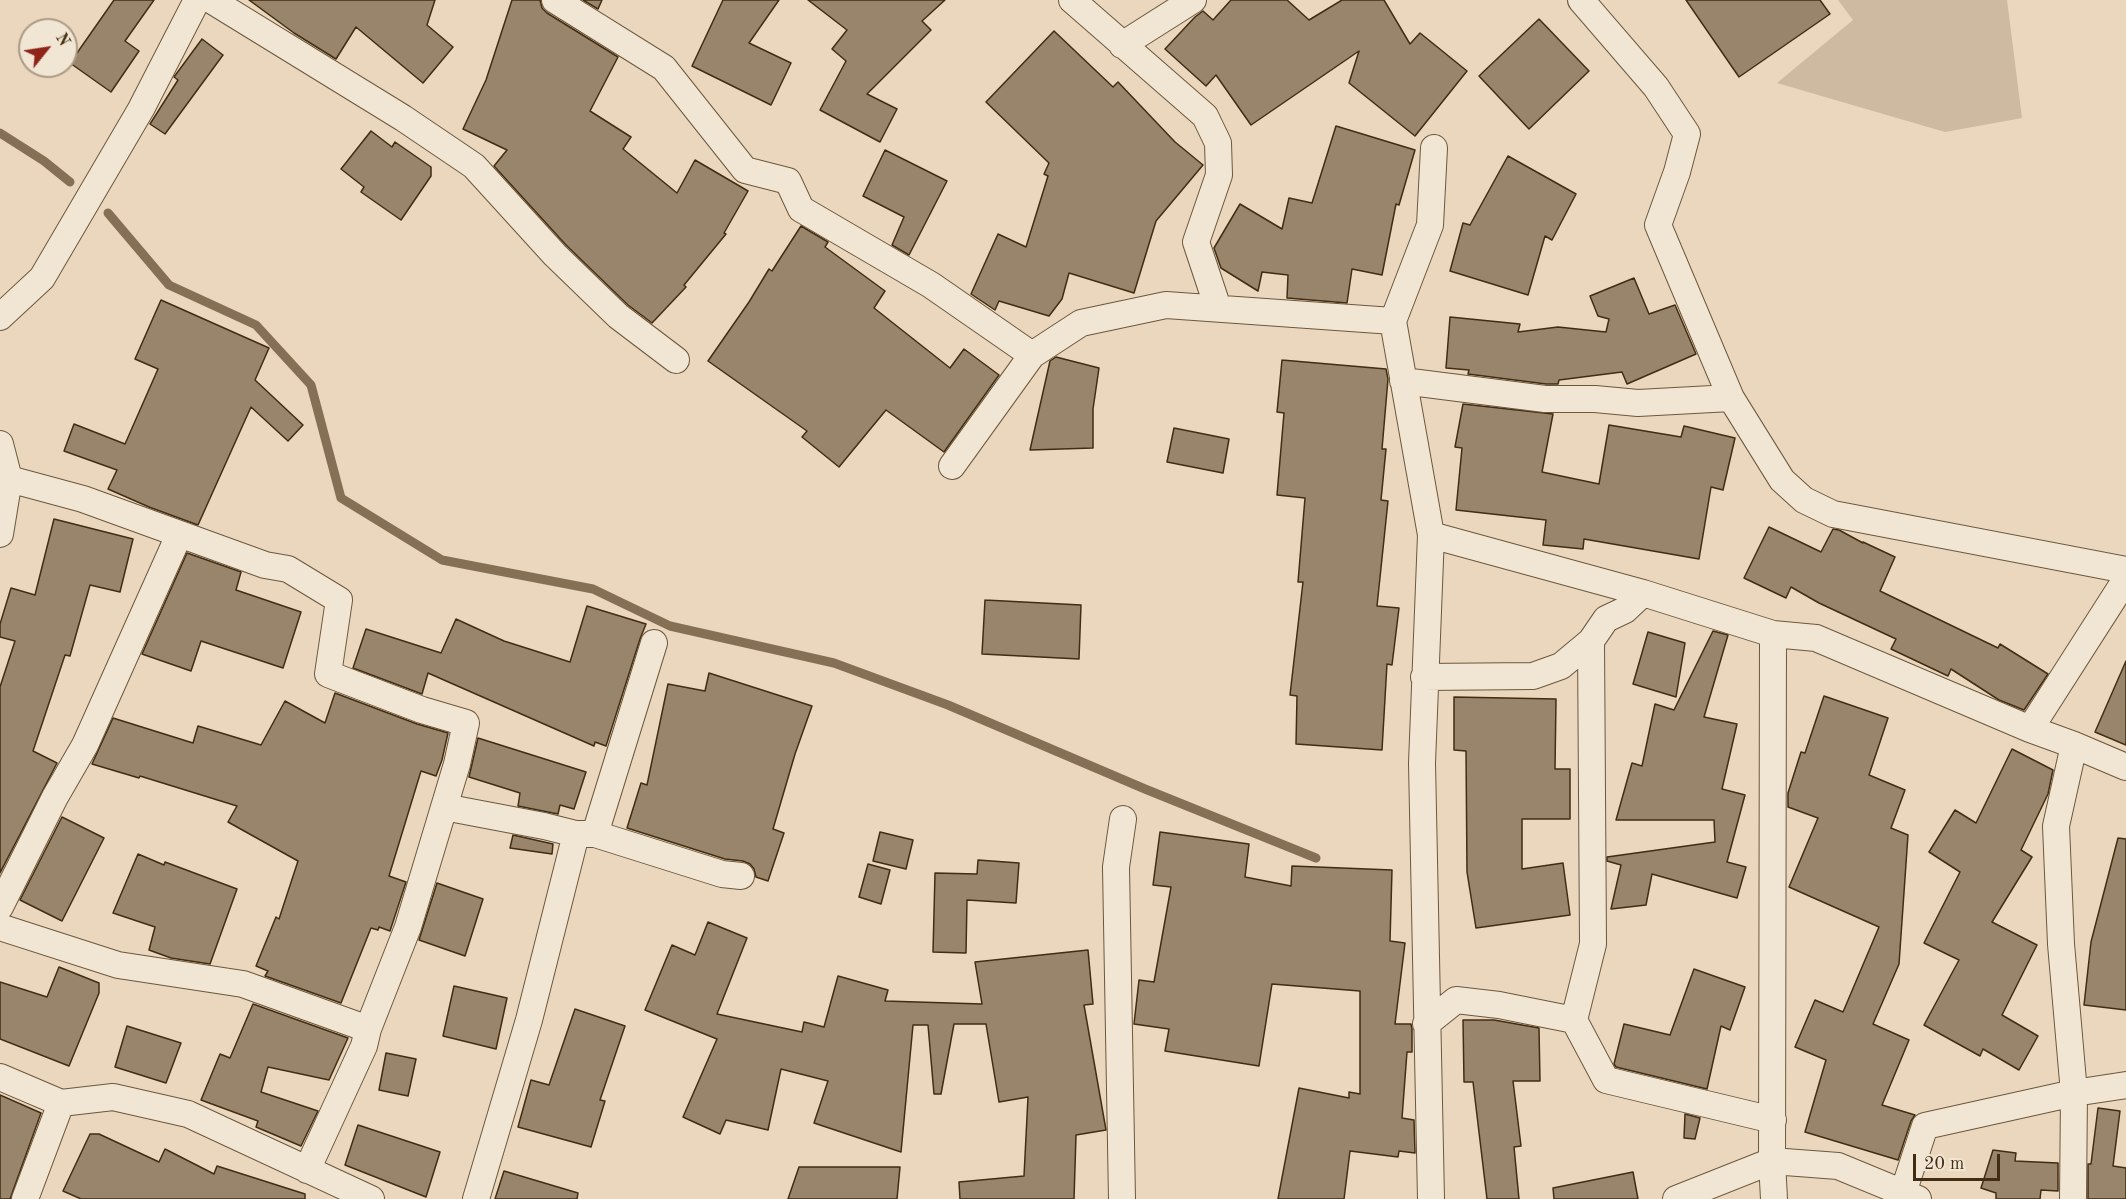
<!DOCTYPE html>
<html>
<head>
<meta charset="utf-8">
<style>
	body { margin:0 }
	#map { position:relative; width:2126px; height:1199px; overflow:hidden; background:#ead7bd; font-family:"Old Standard TT",serif }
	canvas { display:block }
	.north { position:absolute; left:18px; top:18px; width:60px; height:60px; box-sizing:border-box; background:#f1e5d4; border:2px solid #ab9b86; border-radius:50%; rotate:60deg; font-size:16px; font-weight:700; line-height:24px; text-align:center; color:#422d12 }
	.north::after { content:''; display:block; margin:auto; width:21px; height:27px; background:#8f2418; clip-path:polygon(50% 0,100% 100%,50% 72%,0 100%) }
	.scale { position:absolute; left:1913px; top:1154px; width:87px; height:27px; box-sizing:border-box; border:3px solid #422d12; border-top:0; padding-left:8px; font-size:18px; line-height:21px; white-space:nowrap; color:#422d12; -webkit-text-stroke:4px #f1e5d4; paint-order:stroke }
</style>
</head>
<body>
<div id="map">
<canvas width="2126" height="1199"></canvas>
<div class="north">N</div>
<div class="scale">20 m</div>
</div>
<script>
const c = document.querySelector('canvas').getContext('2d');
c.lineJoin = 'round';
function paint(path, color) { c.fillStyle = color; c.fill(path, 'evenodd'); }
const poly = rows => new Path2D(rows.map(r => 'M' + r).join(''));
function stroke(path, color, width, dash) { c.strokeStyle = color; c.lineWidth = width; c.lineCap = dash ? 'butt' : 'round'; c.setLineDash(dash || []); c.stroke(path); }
paint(poly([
	[1838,0,2007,0,2022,118,1945,132,1777,83,1853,20]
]), '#cdbaa0');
stroke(poly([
	[0,133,44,161,70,182],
	[108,213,169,285,256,325,311,385,341,498,442,560,593,589,670,626,834,663,948,705,1145,789,1316,858]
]), '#857056', 9);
const building = poly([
	[114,0,154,0,125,41,139,51,111,92,70,63,114,0],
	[249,0,435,0,427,25,453,47,423,83,356,27,336,59,294,33,249,0],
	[512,0,540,0,542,8,547,13,618,57,590,111,631,137,623,149,677,193,695,160,748,191,724,233,726,234,684,285,686,287,652,323,628,305,566,245,494,166,507,150,463,129,486,80,512,0],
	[583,0,602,0,598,9,583,0],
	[723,0,779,0,749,43,791,63,771,105,692,66,723,0],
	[808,0,945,0,922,21,931,30,867,94,897,109,880,142,820,110,846,61,832,49,847,30,808,0],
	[1231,0,1287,0,1309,20,1342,0,1384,0,1410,44,1420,33,1467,71,1415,136,1349,83,1359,51,1251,125,1216,75,1206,86,1165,49,1195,17,1203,11,1213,20,1231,0],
	[1686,0,1820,0,1830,14,1739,77,1686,0],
	[1539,19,1589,71,1529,129,1479,76,1539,19],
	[1054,31,1113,87,1118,82,1175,142,1203,165,1156,221,1134,293,1069,273,1062,299,1049,316,999,301,995,310,971,294,998,234,1026,247,1048,176,1044,174,1049,163,986,102,1054,31],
	[202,39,223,55,165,134,150,124,178,80,174,77,202,39],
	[1336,126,1415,150,1399,205,1396,204,1382,275,1352,269,1347,303,1287,298,1288,275,1262,272,1258,291,1221,268,1214,248,1240,204,1282,229,1289,198,1312,203,1336,126],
	[371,131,392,147,395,142,431,167,431,176,401,220,361,192,364,187,341,169,371,131],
	[885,150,947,181,909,255,892,245,904,217,863,196,885,150],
	[1508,156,1576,194,1552,240,1545,236,1528,295,1450,271,1463,223,1470,225,1508,156],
	[801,226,828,242,825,247,885,291,874,308,950,368,964,349,999,375,944,452,886,410,839,467,802,437,807,431,708,361,749,302,769,269,772,271,801,226],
	[1634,278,1649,314,1675,305,1696,354,1627,384,1622,372,1559,380,1558,384,1546,384,1468,374,1469,370,1446,368,1450,317,1520,324,1518,332,1558,327,1606,332,1609,319,1598,316,1590,296,1634,278],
	[161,300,269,348,255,380,303,425,288,441,251,407,198,525,149,507,108,489,117,470,64,451,74,424,125,444,158,369,135,359,161,300],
	[1056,357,1099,368,1093,409,1093,448,1030,450,1050,361,1056,357],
	[1282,360,1386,369,1388,379,1382,449,1386,449,1381,500,1388,501,1377,606,1399,608,1392,665,1387,664,1382,750,1296,744,1297,696,1290,695,1303,582,1298,582,1305,498,1277,495,1284,413,1277,412,1282,360],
	[1463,404,1553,414,1542,472,1599,484,1609,425,1681,437,1684,426,1735,438,1723,490,1711,487,1699,559,1584,539,1583,549,1543,545,1546,520,1456,510,1462,448,1455,447,1463,404],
	[1174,428,1229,439,1223,473,1167,462,1174,428],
	[54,519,133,539,120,592,90,585,70,656,65,655,33,751,57,763,0,873,0,687,15,641,0,637,0,624,11,588,35,595,54,519],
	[1769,527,1821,552,1833,529,1839,530,1863,543,1863,542,1895,557,1880,591,1998,648,2000,644,2048,674,2024,710,1999,700,1951,669,1948,676,1891,649,1896,639,1819,603,1791,587,1786,598,1744,578,1769,527],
	[187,553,241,572,236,590,301,612,283,668,201,641,191,671,142,654,187,553],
	[985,600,1081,605,1079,659,982,654,985,600],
	[587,606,646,624,640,639,606,746,595,742,594,746,428,673,422,694,353,668,366,629,441,653,456,619,504,641,570,662,587,606],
	[1713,631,1728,635,1704,717,1737,724,1722,789,1745,795,1727,862,1746,867,1737,898,1652,874,1646,905,1611,909,1621,865,1607,861,1607,857,1715,842,1714,820,1616,820,1632,763,1642,766,1655,704,1674,710,1713,631],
	[1648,632,1685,643,1676,697,1633,684,1648,632],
	[2126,661,2126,745,2095,732,2126,661],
	[709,673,812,706,795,754,773,829,784,833,768,881,756,877,754,869,750,864,743,861,725,859,627,828,641,783,647,785,668,684,705,691,709,673],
	[335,693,417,724,448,733,442,760,436,776,421,771,389,876,406,882,390,931,379,927,378,930,371,928,341,1003,265,976,268,971,256,966,276,917,279,919,298,861,228,822,237,806,140,776,139,778,92,764,113,718,193,743,198,726,261,745,285,701,325,723,335,693],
	[1824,696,1888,718,1869,775,1905,790,1891,828,1908,835,1899,964,1873,1024,1909,1040,1882,1105,1915,1115,1911,1121,1898,1160,1805,1132,1826,1060,1795,1047,1815,1000,1843,1012,1879,927,1789,887,1818,818,1788,807,1788,793,1801,752,1805,753,1824,696],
	[1454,697,1556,699,1555,769,1570,769,1570,819,1522,819,1522,869,1563,863,1570,915,1476,928,1467,872,1466,751,1454,750,1454,697],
	[478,738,586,772,574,809,560,805,558,814,518,806,520,793,469,777,478,738],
	[2012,749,2053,770,2048,794,2021,850,2032,857,1992,922,2037,945,2002,1015,2038,1036,2019,1070,1983,1049,1980,1056,1924,1025,1959,960,1924,943,1960,872,1929,852,1955,810,1976,823,2012,749],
	[62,817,104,838,62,921,20,900,62,817],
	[880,832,913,840,906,869,873,861,880,832],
	[1160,832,1249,844,1245,877,1291,886,1292,866,1392,870,1390,941,1405,943,1395,1024,1411,1024,1412,1029,1412,1052,1407,1052,1402,1118,1414,1120,1415,1153,1399,1151,1398,1157,1350,1151,1344,1199,1278,1199,1299,1088,1349,1098,1349,1092,1360,1094,1360,991,1272,984,1259,1066,1165,1051,1169,1029,1134,1024,1139,980,1154,982,1171,887,1153,885,1160,832],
	[513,835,553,844,552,854,510,848,513,835],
	[2118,838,2126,839,2126,1010,2084,1005,2091,942,2118,838],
	[138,854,164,865,165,862,237,889,210,964,171,958,149,950,155,927,113,913,138,854],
	[978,860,1019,863,1016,903,967,900,966,953,933,952,935,873,977,874,978,860],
	[868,864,890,870,881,904,859,897,868,864],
	[437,883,483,899,465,956,419,940,437,883],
	[708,922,747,938,717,1014,802,1032,804,1022,824,1027,838,976,888,990,885,1001,982,1004,975,962,1088,950,1093,1004,1084,1005,1106,1130,1076,1135,1074,1199,960,1199,959,1182,1024,1176,1028,1097,999,1102,986,1024,954,1024,941,1094,934,1094,928,1025,913,1025,901,1152,814,1123,828,1081,781,1069,768,1130,726,1120,720,1134,683,1117,717,1039,645,1010,672,945,695,955,708,922],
	[59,967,99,983,99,993,69,1066,0,1039,0,982,47,997,59,967],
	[1694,969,1745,987,1730,1030,1721,1026,1707,1089,1616,1067,1614,1064,1624,1024,1670,1035,1694,969],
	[454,986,507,998,496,1049,443,1036,454,986],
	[253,1004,348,1038,329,1080,268,1067,261,1092,318,1111,301,1146,256,1127,258,1121,201,1100,220,1054,230,1058,253,1004],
	[575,1009,625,1026,600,1100,605,1101,591,1147,518,1127,531,1080,549,1085,575,1009],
	[1463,1020,1494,1020,1539,1028,1540,1081,1513,1081,1521,1146,1514,1147,1519,1199,1487,1199,1473,1082,1464,1082,1463,1020],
	[127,1026,181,1043,166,1083,115,1067,127,1026],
	[386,1053,416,1059,408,1096,379,1090,386,1053],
	[0,1095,41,1113,10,1199,0,1199,0,1095],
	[2098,1108,2120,1111,2113,1166,2126,1168,2126,1199,2088,1199,2088,1164,2091,1164,2098,1108],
	[1685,1114,1700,1118,1695,1139,1684,1138,1685,1114],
	[358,1125,440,1152,426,1197,345,1165,358,1125],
	[90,1134,99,1134,159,1162,165,1149,214,1174,217,1166,305,1194,305,1199,81,1199,63,1191,90,1134],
	[1993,1150,2016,1153,2015,1161,2058,1163,2058,1191,2041,1190,2040,1199,1996,1199,1996,1193,1981,1188,1993,1150],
	[799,1167,900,1167,897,1199,788,1199,799,1167],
	[504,1171,578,1193,577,1199,495,1199,504,1171],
	[1633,1172,1638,1199,1554,1199,1553,1188,1633,1172]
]);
paint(building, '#99856b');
stroke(building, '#422d12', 1.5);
const minor = poly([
	[211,0,403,118,474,166,555,255,618,316,676,360],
	[555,0,664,68,745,170,788,181,801,209,931,285,1032,355],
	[1072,0,1205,116,1218,143,1219,175,1196,242,1218,308],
	[1581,0,1656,87,1687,134,1677,172,1658,225,1731,398,1782,480,1804,500,1833,514,2126,570],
	[1122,45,1193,0],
	[0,317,42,278,141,109,197,0],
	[1403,381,1545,399,1595,399,1638,403,1731,398],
	[0,444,9,479,0,534],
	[952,466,1032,355,1081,323,1166,305,1393,321],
	[9,479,83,499,265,565,288,569,339,600,328,674,422,710,466,723,457,764,408,927,368,1029,364,1046,307,1170],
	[1431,535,1643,593,1773,634,1816,638,2030,729,2074,745,2126,767],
	[1773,634,1772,1161,1774,1199],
	[1424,677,1533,676,1561,666,1591,641],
	[2030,729,2126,579],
	[444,807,544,826,576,834,595,834,722,874,741,876],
	[595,834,654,643],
	[0,907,55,797,85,745,179,535],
	[0,927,118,965,243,984,368,1029],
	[1574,1020,1593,944,1591,641,1606,619,1625,610,1643,593],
	[1426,1024,1456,1000,1499,1005,1574,1020,1606,1080,1773,1120],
	[0,1077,61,1103,25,1199],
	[61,1103,113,1097,188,1114,371,1199],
	[1903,1193,1925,1126,2074,1093,2126,1085],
	[476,1199,529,1020,576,834],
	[1122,1199,1116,867,1123,819],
	[1431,1199,1422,763,1431,535,1393,321,1430,225,1434,148],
	[1676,1199,1772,1161,1838,1166,1918,1199],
	[2073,1199,2074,1093,2061,944,2056,826,2074,745]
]);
stroke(minor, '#6c583d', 28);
stroke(minor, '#f1e5d4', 26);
</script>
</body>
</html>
